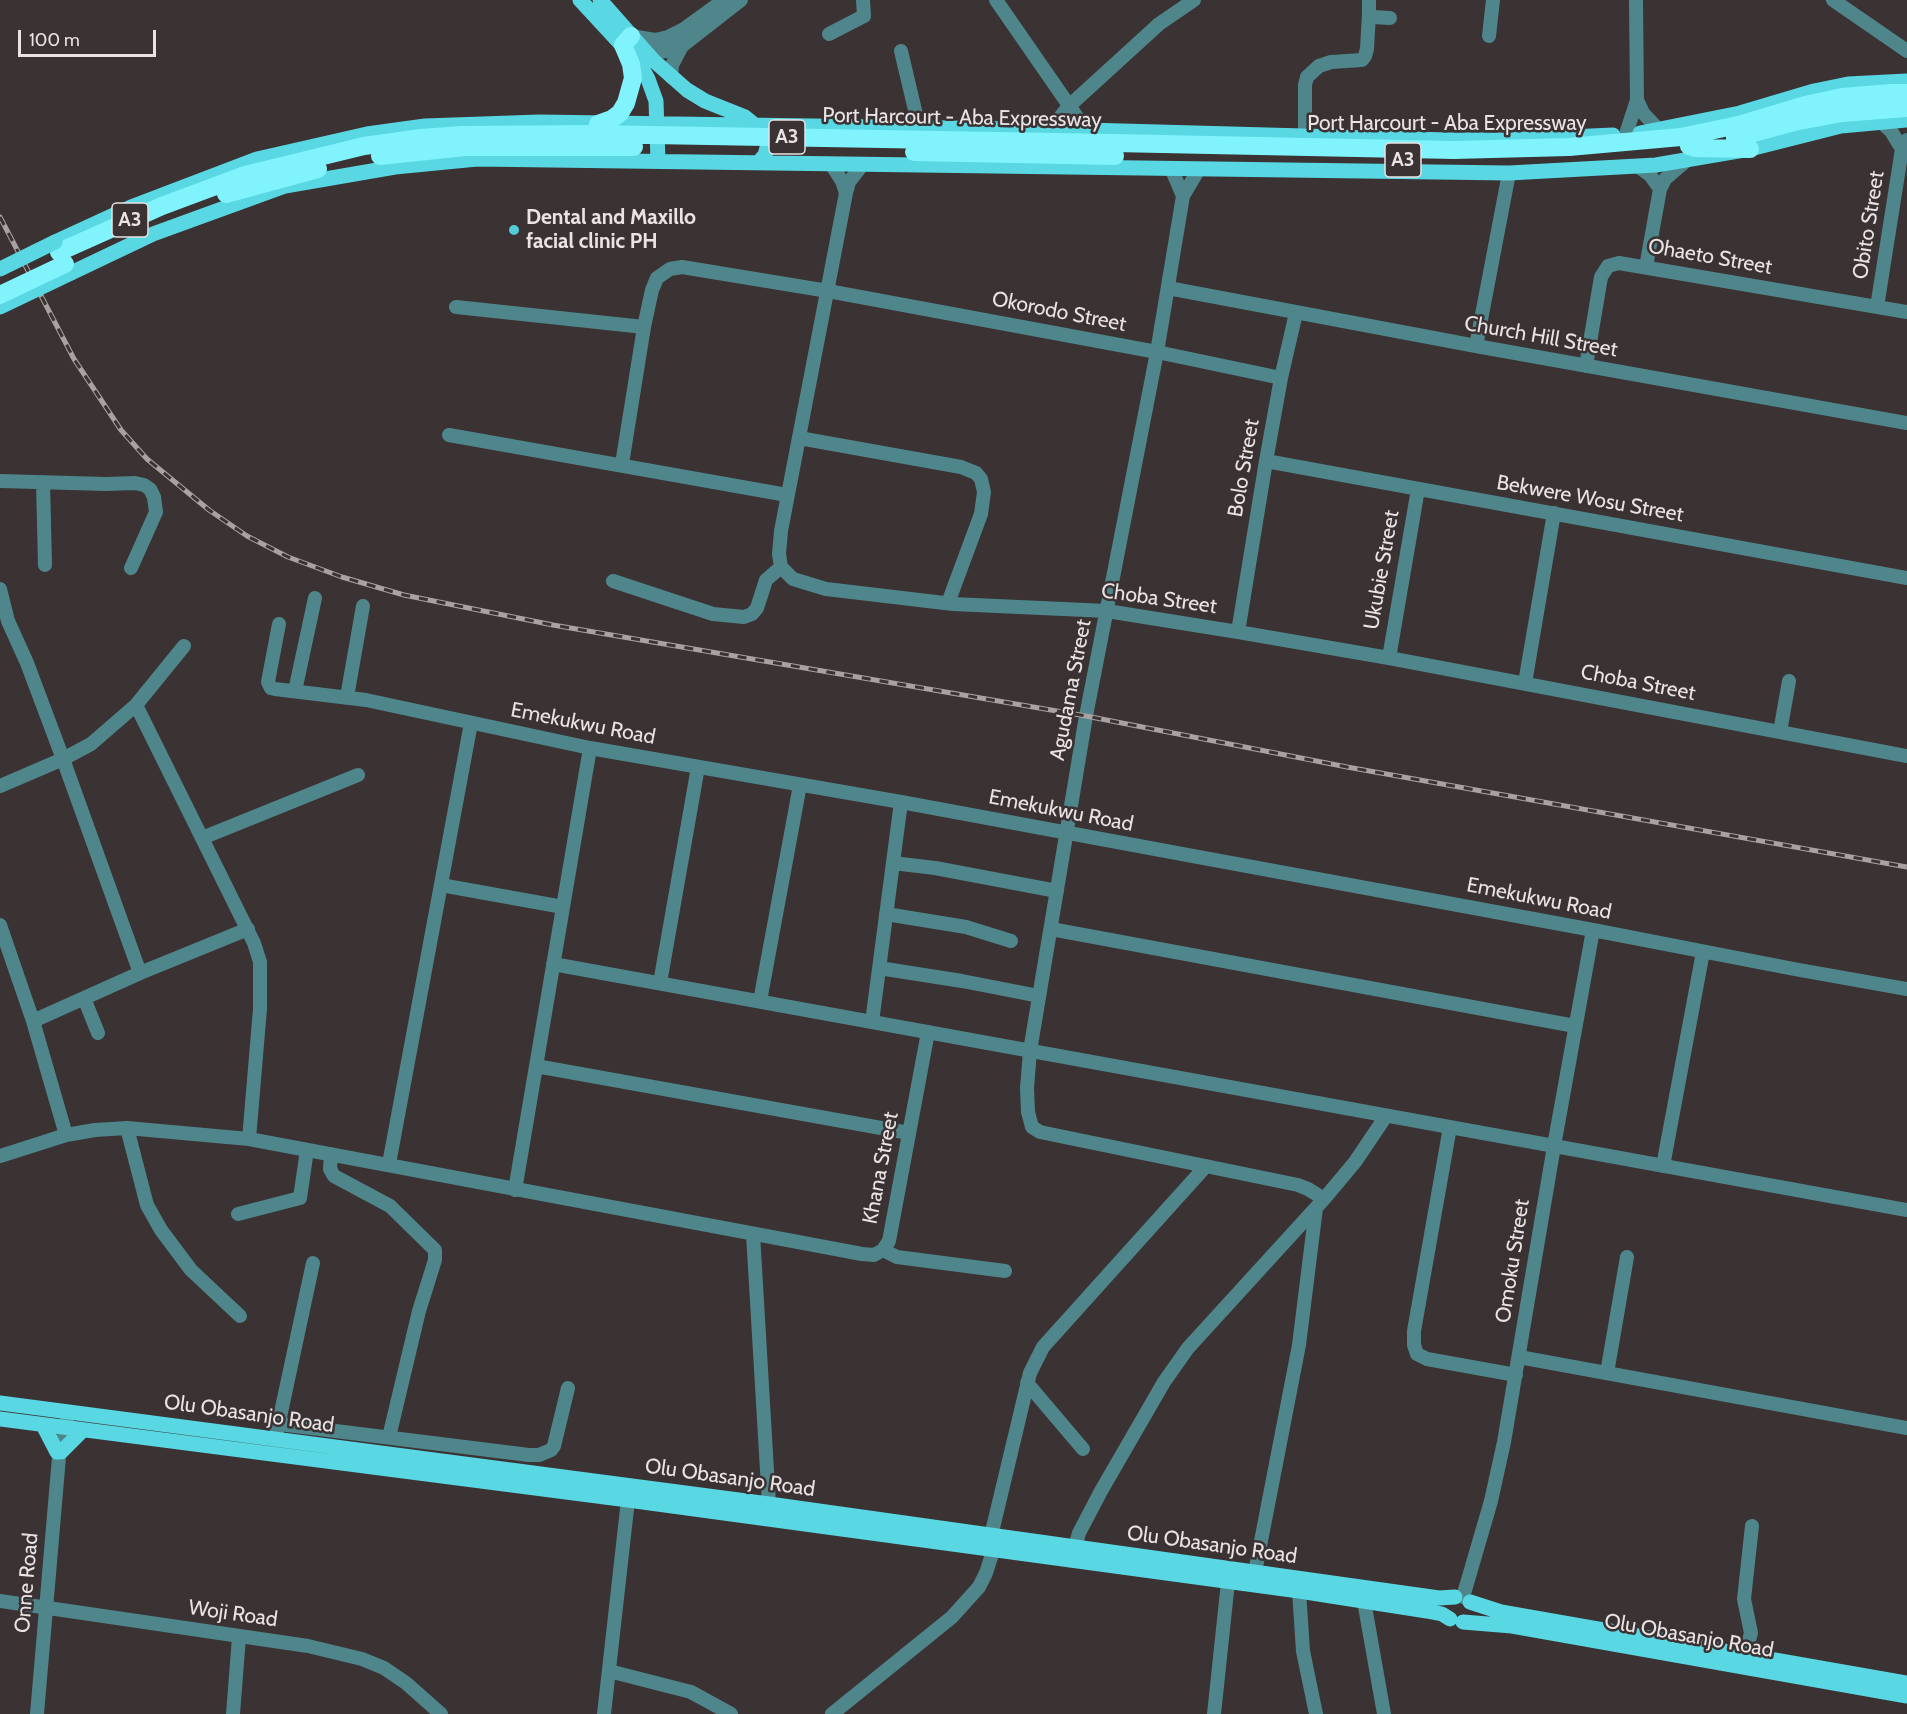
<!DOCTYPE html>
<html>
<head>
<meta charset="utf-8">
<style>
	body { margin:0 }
	#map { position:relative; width:1907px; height:1714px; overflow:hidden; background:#3a3233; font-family:Cabin,sans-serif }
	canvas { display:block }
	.scale { position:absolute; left:18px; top:30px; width:138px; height:27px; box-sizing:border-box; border:3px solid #e9e3e4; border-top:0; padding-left:8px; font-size:18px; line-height:21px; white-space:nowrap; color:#e9e3e4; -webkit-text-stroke:4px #3a3233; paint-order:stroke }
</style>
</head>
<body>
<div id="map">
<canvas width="1907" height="1714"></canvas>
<div class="scale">100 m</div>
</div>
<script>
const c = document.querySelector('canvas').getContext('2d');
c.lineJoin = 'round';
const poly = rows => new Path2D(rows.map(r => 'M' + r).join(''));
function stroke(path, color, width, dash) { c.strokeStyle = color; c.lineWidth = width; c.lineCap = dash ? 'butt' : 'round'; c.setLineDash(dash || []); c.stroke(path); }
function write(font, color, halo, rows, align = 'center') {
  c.font = font + ' Cabin,sans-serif'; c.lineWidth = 5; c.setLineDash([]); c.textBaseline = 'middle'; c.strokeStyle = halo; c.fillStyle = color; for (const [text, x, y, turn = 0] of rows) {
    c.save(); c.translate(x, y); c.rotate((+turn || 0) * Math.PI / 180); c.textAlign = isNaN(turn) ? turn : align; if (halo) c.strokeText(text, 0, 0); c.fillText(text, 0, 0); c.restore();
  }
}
stroke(poly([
	[996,0,1086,130],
	[1369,0,1369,13,1373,17,1390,18],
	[1833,0,1907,51],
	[829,34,864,16,863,0],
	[631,36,655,40,668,37,684,29,724,0],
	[1489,36,1493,0],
	[901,51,919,127],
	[639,52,648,53,666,51,682,46],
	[671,77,672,65,682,46,741,0],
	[1637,100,1643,113,1659,130],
	[1880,121,1891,131,1902,149],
	[1050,130,1068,107,1159,24,1194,0],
	[1626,134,1637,100,1636,0],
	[1305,137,1305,85,1307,77,1319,66,1331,62,1362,60,1365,56,1367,49,1369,13],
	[831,164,842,181,846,193],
	[863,164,849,182,846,193,781,531,779,554,781,567,793,579,826,589,953,604,1107,611,1238,632,1389,658,1907,756],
	[1639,167,1650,175,1660,189],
	[1171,168,1183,196],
	[1199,169,1183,196,1157,352,1086,716,1030,1051,1027,1088,1028,1112,1032,1127,1040,1132,1298,1185,1308,1189,1324,1199],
	[1646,267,1660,189,1665,179,1686,161],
	[1168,288,1476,346,1907,423],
	[456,307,644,327],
	[1877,307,1902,149,1907,140],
	[1476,346,1509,173],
	[1586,366,1601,277,1608,266,1619,263,1907,312],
	[449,435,787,495],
	[799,438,961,467,976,473,981,479,984,492,981,514,948,603],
	[1266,461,1907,578],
	[622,464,644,327,652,290,657,278,670,269,682,267,828,291,1157,352,1281,378],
	[0,481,106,484,135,483,144,485,150,489,154,497,156,512,131,568],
	[43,482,45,565],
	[613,581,713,614,744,617,752,614,757,608,766,580,781,567],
	[0,589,8,621,27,663,63,759,140,973],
	[279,624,268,682,271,688,275,689,366,700,590,748,901,802,1593,930,1794,969,1907,989],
	[1238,632,1266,461,1281,378,1296,313],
	[1389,658,1418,489],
	[1525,683,1554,513],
	[295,691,315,598],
	[347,697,363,606],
	[136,705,254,943,260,962,260,1009,249,1139],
	[1780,732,1789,681],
	[0,786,63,759,91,744,136,705,184,646],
	[202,838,358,775],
	[893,863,935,868,1057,891],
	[441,885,563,907],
	[886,914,966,927,1011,941],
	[0,925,33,1021,66,1135],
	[1051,929,1575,1026],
	[553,964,1907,1210],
	[879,968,962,981,1039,996],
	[660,983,698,767],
	[84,998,98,1033],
	[760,1001,800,785],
	[33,1021,140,973,248,929],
	[872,1022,901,802],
	[536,1066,909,1133],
	[1450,1127,1414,1331,1414,1345,1417,1354,1427,1359,1516,1375],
	[127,1128,147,1205,161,1230,191,1270,240,1316],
	[331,1154,330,1169,334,1176,390,1206,435,1250,435,1260,419,1311,389,1437],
	[0,1156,66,1135,95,1130,127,1128,249,1139,862,1254,874,1255,883,1250,889,1241,928,1032],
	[389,1164,471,723],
	[1663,1166,1703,952],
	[515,1190,590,748],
	[238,1214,300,1198,307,1150],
	[753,1234,769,1504],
	[883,1250,897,1257,1005,1271],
	[1519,1357,1907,1428],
	[1607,1373,1627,1257],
	[1027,1383,1083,1449],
	[279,1424,529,1455,539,1455,551,1450,554,1446,568,1388],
	[277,1431,313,1263],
	[991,1536,1030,1373,1043,1347,1206,1166],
	[1075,1547,1079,1533,1101,1491,1164,1382,1188,1348,1324,1199,1355,1162,1386,1116],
	[1255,1572,1299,1345,1316,1208],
	[1299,1591,1303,1651,1316,1714],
	[1463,1597,1491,1501,1504,1442,1554,1146,1593,930],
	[0,1601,308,1646,362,1659,384,1668,406,1683,441,1714],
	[1364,1601,1384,1714],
	[1745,1655,1751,1633,1744,1599,1752,1526],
	[609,1671,691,1692,731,1714],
	[37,1714,59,1457,67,1418],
	[233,1714,239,1637],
	[604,1714,628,1500],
	[832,1714,952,1617,979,1587,986,1573,993,1551],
	[1214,1714,1228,1582]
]), '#4f868b', 14);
stroke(poly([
	[580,0,641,66,648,79,656,101,658,161],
	[600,0,653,60,687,90,705,101,745,117,765,133,768,144,765,155,758,163],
	[1640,133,1740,113,1814,91,1848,84,1907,81],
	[55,242,131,207,257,159,367,134,425,126,539,122,1086,130,1449,140,1504,140,1613,135],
	[71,273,153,234,285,186,395,167,477,159,1509,173,1656,165,1750,149,1841,126,1907,120],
	[0,1403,769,1504,1439,1598,1455,1597],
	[0,1419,628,1500,1299,1591,1427,1611,1442,1614,1450,1619],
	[43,1425,57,1452],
	[61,1452,83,1430],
	[1470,1602,1501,1612,1907,1683],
	[1463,1622,1512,1626,1907,1696]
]), '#59d7e2', 15);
stroke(poly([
	[598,124,612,119,620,113,626,103,633,78,631,64,623,45,631,36],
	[1735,138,1794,122,1842,113,1907,108],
	[1113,143,1454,150,1569,147,1681,137,1738,125,1805,105,1842,97,1891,93,1907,93],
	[1689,146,1695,148,1750,149],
	[380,156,465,147],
	[226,194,318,169],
	[59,252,162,206,245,175,364,146,421,138,462,135]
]), '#81f3fc', 18);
const rail = poly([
	[0,217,74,359,121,430,147,459,209,510,247,536,288,557,342,577,404,595,553,625,1086,716,1347,767,1907,867]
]);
stroke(rail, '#a9a2a3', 5);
stroke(rail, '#3a3233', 3, [9]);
stroke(poly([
	[0,269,55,242],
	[0,307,71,273]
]), '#59d7e2', 15);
stroke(poly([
	[462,135,593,134,1113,143],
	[465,147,634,147],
	[914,152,1115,156],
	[0,295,65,264]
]), '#81f3fc', 18);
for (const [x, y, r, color] of [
	[514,230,6,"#52ccd6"]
]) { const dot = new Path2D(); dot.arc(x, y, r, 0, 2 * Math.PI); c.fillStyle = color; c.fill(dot); stroke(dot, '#3a3233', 2); }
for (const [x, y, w] of [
	[787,137,36],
	[1403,160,36],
	[130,220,36]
]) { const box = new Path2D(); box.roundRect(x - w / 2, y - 17, w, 34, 4.5); c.fillStyle = '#3a3233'; c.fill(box); stroke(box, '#e9e3e4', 1.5); }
write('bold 20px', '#e9e3e4', null, [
	["A3",787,137],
	["A3",1403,160],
	["A3",130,220]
]);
write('21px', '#e9e3e4', '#3a3233', [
	["Port Harcourt - Aba Expressway",962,118,1],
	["Port Harcourt - Aba Expressway",1447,124],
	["Obito Street",1869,225,-81],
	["Ohaeto Street",1710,257,10],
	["Okorodo Street",1059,312,11],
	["Church Hill Street",1541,337,10],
	["Bolo Street",1244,468,-80],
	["Bekwere Wosu Street",1590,499,10],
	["Ukubie Street",1382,570,-80],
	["Choba Street",1159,599,8],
	["Choba Street",1638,683,11],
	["Agudama Street",1071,690,-79],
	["Emekukwu Road",583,724,11],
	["Emekukwu Road",1061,811,11],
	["Emekukwu Road",1539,899,11],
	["Khana Street",881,1168,-79],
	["Omoku Street",1513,1261,-81],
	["Olu Obasanjo Road",249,1414,8],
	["Olu Obasanjo Road",730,1478,8],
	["Olu Obasanjo Road",1212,1545,8],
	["Onne Road",27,1583,-85],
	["Woji Road",233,1614,8],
	["Olu Obasanjo Road",1689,1636,10]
]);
write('bold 21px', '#e9e3e4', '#3a3233', [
	["Dental and Maxillo",526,218],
	["facial clinic PH",526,242]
], 'left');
</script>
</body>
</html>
